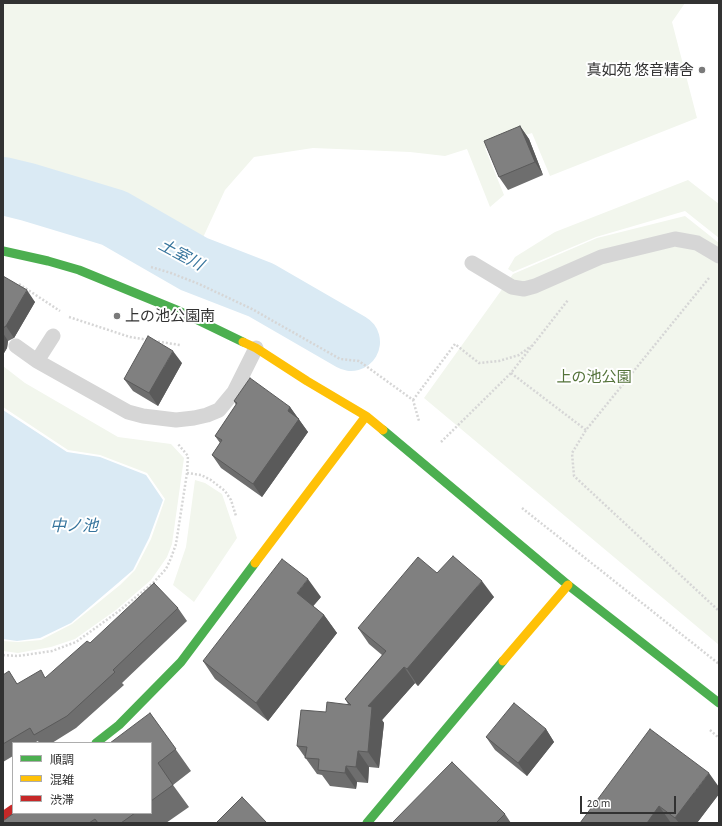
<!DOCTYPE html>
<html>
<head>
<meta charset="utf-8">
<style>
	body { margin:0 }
	#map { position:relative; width:722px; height:826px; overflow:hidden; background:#fff; font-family:"Alegreya Sans","Noto Sans JP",sans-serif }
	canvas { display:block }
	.frame { position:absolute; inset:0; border:4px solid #323232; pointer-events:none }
	.legend { position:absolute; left:12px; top:742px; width:140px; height:72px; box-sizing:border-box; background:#fff; border:1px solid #adadad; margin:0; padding:5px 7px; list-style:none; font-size:12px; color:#323232 }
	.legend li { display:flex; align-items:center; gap:8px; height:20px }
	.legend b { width:20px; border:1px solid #adadad }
	.scale { position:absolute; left:580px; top:796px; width:96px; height:18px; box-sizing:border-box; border:2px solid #323232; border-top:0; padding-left:5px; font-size:12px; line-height:14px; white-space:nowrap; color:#323232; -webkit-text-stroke:3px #fff; paint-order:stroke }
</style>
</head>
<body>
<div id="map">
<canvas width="722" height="826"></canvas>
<div class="frame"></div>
<ul class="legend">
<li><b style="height:5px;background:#4caf50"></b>順調</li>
<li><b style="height:5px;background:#ffc107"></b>混雑</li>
<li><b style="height:5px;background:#c62828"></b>渋滞</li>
</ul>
<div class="scale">20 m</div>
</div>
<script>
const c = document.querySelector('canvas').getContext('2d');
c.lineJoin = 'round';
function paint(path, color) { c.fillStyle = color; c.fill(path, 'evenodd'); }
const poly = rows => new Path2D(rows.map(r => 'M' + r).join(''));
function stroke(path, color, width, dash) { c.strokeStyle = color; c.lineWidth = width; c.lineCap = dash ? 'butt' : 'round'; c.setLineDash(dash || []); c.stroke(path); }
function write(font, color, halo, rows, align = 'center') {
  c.font = font + ' "Alegreya Sans","Noto Sans JP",sans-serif'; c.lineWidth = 4; c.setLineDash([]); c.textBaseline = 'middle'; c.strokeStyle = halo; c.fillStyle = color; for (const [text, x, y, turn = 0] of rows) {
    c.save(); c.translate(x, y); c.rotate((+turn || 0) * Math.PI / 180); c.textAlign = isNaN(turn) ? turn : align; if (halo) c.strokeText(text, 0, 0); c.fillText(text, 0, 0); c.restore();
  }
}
paint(poly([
	[3,3,685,3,672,22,697,118,550,176,532,133,485,148,504,195,490,207,467,149,445,156,410,152,313,148,254,157,225,190,200,244,119,199,3,170],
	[688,180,719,204,719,238,685,211,596,237,513,272,508,269,515,257,555,232],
	[3,195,28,201,113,227,140,242,142,249,121,245,103,235,80,228,39,218,3,212],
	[685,216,719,243,719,645,424,398,513,274,597,238],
	[3,366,25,383,118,437,171,444,184,458,172,544,167,557,151,580,116,610,75,639,51,647,18,653,3,651,3,641,18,642,41,640,72,624,120,585,135,570,151,539,165,499,147,473,100,455,68,450,3,407],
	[195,480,205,483,222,494,237,538,194,602,173,585,186,547]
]), '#f2f6ed');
paint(poly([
	[3,410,67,452,100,457,146,475,163,500,149,538,133,570,118,583,71,623,40,638,17,641,3,639]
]), '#daeaf4');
stroke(poly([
	[3,186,28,192,114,218,194,264,261,290,351,342]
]), '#daeaf4', 58);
stroke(poly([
	[151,267,171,273,199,284,252,309,340,359,359,361,413,400,419,421],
	[709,278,586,430,572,453,574,476,719,611],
	[19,284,60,311],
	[69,317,130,337,149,340],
	[154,341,180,345],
	[511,373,586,430],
	[413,400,455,344,479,363,499,361,519,355,531,346],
	[441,442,511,373,568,300],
	[187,473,201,475,211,480,225,491,231,500,236,516],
	[522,508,719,664],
	[3,655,18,656,52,651,76,642,119,611,153,583,166,569,171,558,176,544,187,473,188,456,178,444],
	[710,730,719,738]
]), '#d6d6d6', 2.5, [2, 2]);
stroke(poly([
	[472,263,512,287,524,289,535,286,601,257,675,239,697,243,719,256],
	[16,346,37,361,128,412,143,416,176,420,194,418,207,415,219,410,234,392,256,348],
	[37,361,53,336]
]), '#d6d6d6', 15);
stroke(poly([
	[3,251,48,261,79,270,179,311,243,342],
	[383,430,568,585,719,703],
	[96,743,119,725,181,662,255,563],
	[367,823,503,661]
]), '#4caf50', 9);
stroke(poly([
	[243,342,256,348,307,381,366,416,383,430],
	[255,563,366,416],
	[503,661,568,585]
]), '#ffc107', 9);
stroke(poly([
	[3,816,13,809]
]), '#c62828', 9);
paint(poly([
	[520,126,529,139,543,175,508,190,499,177],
	[3,276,35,302,14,338,8,341,7,348,4,353,3,352],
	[182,363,158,406,133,391,124,379],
	[234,401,290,407,308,432,262,497,221,468,212,455,220,443,215,436,236,405],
	[437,573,494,597,418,686,415,683,382,720,384,723,379,768,369,767,368,783,357,782,356,789,330,786,322,775,317,774,297,746,326,712,348,704,345,699,382,655,369,644,358,628],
	[321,597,313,606,324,615,337,633,268,721,215,679,203,661],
	[178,608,187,621,122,683,124,685,76,728,52,743,39,743,38,741,34,743,13,743,13,756,3,762,3,675,18,684,46,678,90,643],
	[150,713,191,771,173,785,189,807,166,823,3,823,14,813,151,813],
	[546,729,554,742,527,776,495,750,486,737],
	[719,787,719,794,697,823,580,823],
	[505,814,511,823,392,823]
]), '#6e6e6e');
paint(poly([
	[520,126,529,139,543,175,535,162],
	[27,290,35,302,14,338,6,326],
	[3,333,8,341,7,348,4,353,3,351],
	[173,351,182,363,158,406,149,393],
	[290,407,308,432,262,497,253,484,288,411],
	[308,579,321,597,309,611,297,593],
	[482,581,494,597,418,686,407,669],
	[324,615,337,633,268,721,256,703],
	[404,667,415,683,382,720,384,723,379,768,368,752,368,706],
	[546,729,554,742,527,776,518,763],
	[358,751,369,767,368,783,356,767],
	[346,766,357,782,356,789,345,773],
	[709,773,719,787,719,794,697,823,679,823,675,818],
	[659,806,671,823,647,823]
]), '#5a5a5a');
const building = poly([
	[520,126,535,162,499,177,484,141,520,126],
	[3,276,27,290,6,326,3,328,3,276],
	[148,336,173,351,149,393,124,379,148,336],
	[250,378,290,407,288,411,299,419,253,484,212,455,222,440,215,436,237,403,234,401,250,378],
	[453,556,482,581,407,669,404,667,368,706,372,707,368,752,358,751,356,767,346,766,345,773,318,770,319,759,305,758,307,747,297,746,301,710,326,712,327,702,351,705,345,699,386,651,358,628,418,557,437,573,453,556],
	[282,559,308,579,297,593,324,615,256,703,203,661,282,559],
	[154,583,178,608,113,670,115,672,67,716,34,735,30,728,3,744,3,675,9,671,17,684,41,670,45,678,87,641,90,643,154,583],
	[514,703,546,729,518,763,486,737,514,703],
	[150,713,176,749,158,763,173,785,151,801,151,743,110,743,150,713],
	[650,729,709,773,675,818,659,806,647,823,580,823,650,729],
	[452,762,505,814,496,823,392,823,452,762],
	[242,797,267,823,216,823,242,797],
	[14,813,135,813,121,823,98,823,95,819,89,823,3,823,3,821,14,813]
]);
paint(building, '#808080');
stroke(building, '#5a5a5a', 1);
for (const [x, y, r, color] of [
	[702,70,4,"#7a7a7a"],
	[117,316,4,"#7a7a7a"]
]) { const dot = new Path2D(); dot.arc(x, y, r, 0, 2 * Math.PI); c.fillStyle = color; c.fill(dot); stroke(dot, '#fff', 1.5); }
write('15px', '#323232', '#fff', [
	["真如苑 悠音精舎",694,70],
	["上の池公園南",125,316,"left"]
], 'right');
write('15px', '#54733a', '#fff', [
	["上の池公園",594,377]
]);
write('italic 16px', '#37759d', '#fff', [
	["土室川",181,255,28],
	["中ノ池",74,526]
]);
</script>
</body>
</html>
